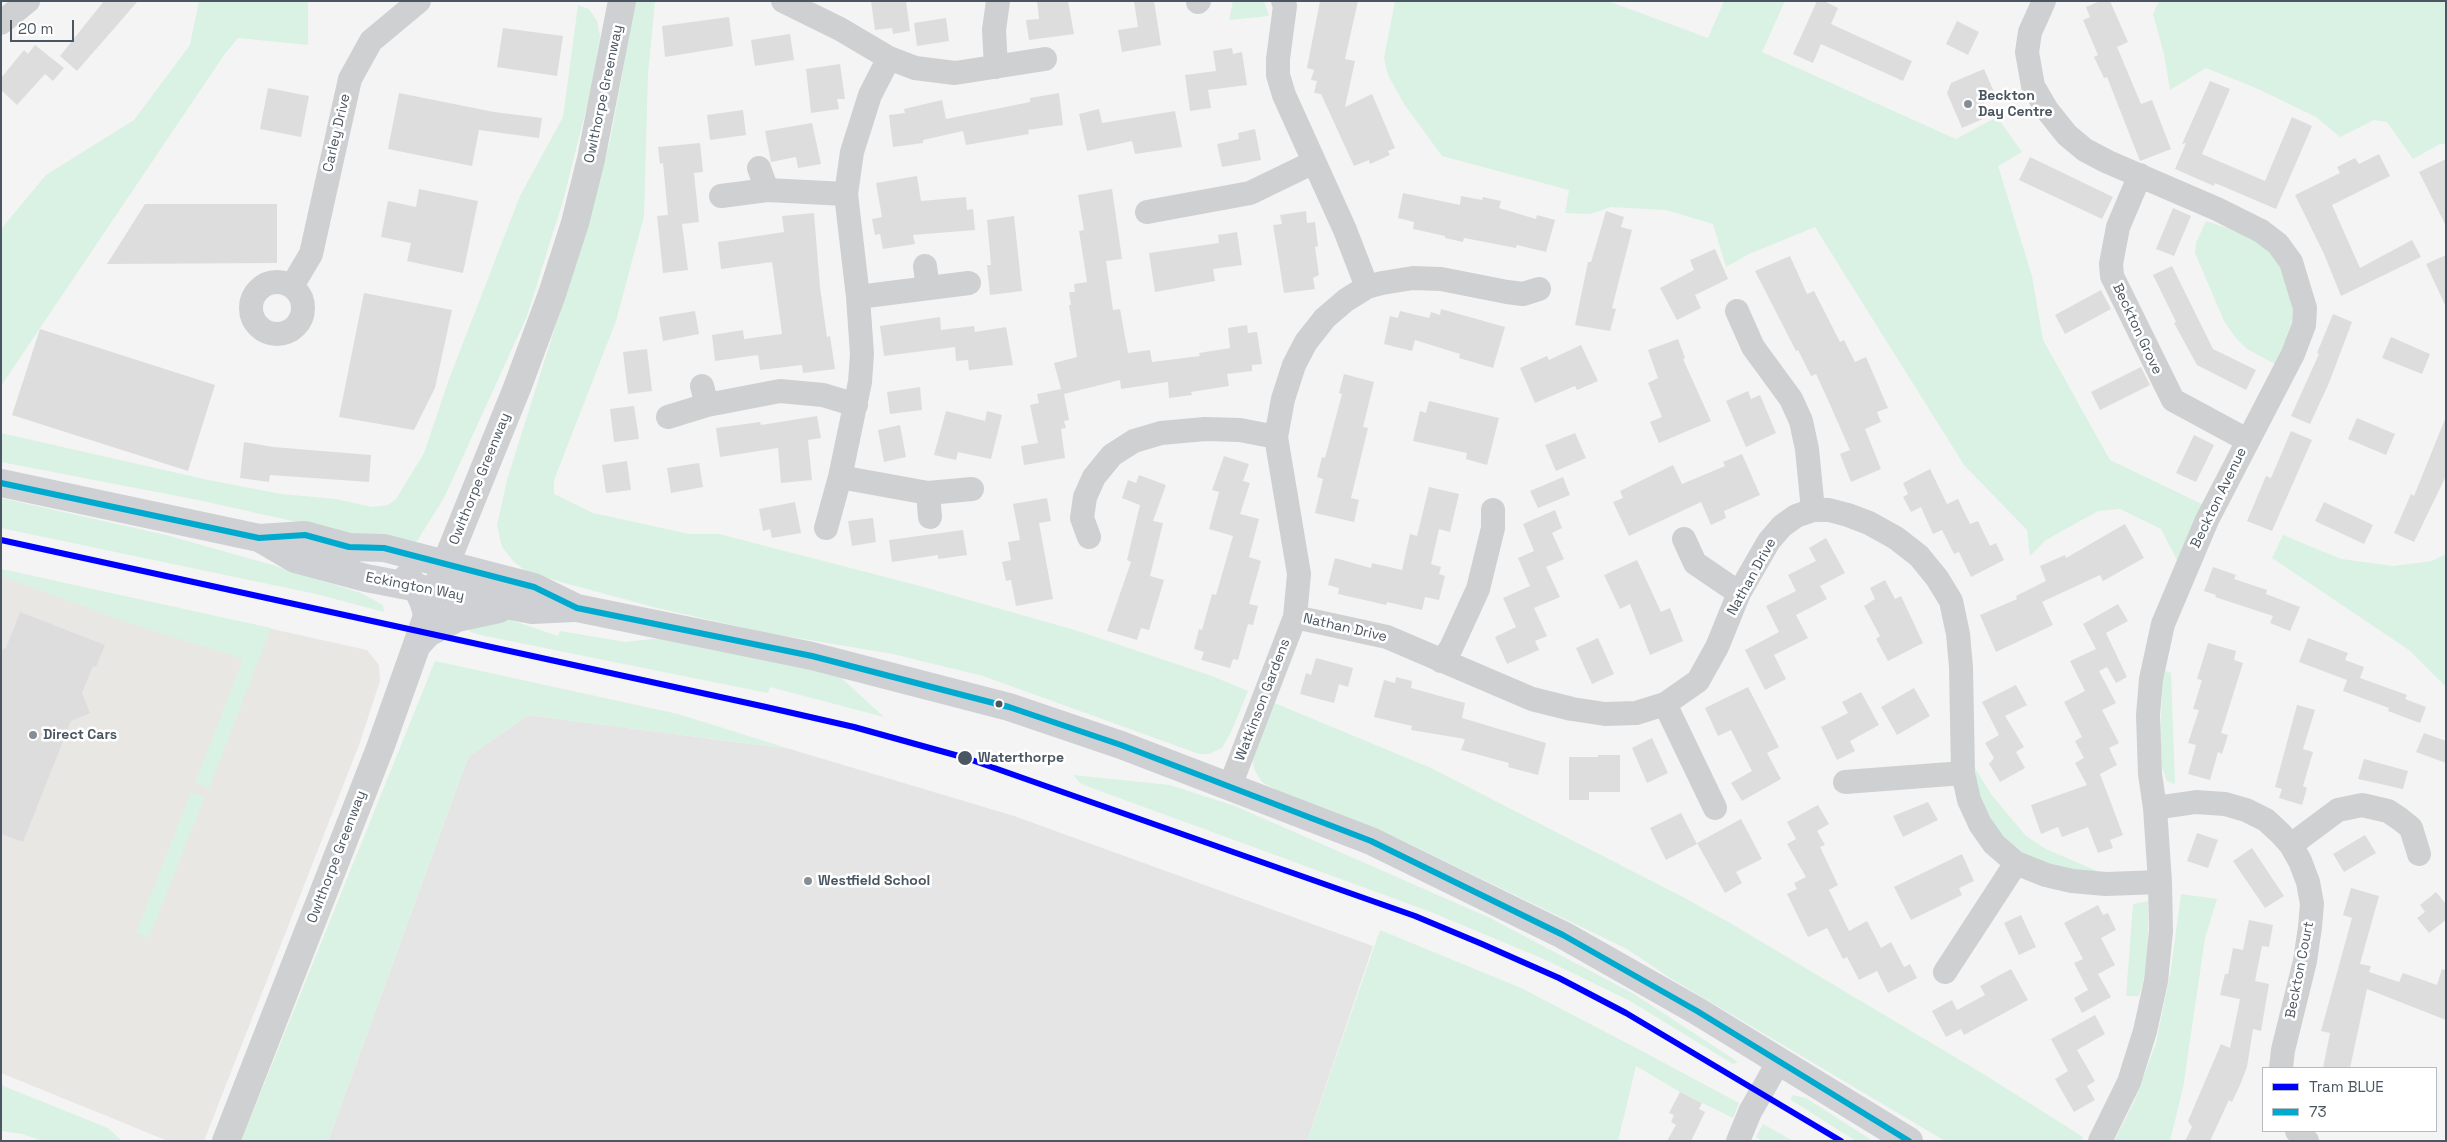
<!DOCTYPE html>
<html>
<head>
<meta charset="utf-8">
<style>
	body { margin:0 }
	#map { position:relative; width:2447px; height:1142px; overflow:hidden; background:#f4f4f4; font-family:"Space Grotesk",sans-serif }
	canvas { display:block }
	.frame { position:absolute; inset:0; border:2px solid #4a5661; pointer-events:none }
	.legend { position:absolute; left:2262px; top:1067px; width:175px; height:65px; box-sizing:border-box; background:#fff; border:1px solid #b7bbc0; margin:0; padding:6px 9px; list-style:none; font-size:15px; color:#4a5661 }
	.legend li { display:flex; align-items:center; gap:10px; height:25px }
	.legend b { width:25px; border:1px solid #b7bbc0 }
	.scale { position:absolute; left:10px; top:20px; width:64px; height:22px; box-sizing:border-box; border:2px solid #4a5661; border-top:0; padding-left:6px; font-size:15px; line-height:18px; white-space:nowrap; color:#4a5661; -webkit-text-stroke:4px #fff; paint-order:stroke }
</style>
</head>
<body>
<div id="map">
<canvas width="2447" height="1142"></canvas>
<div class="frame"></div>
<ul class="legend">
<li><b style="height:6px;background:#00f"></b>Tram BLUE</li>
<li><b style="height:6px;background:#00a9ce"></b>73</li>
</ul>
<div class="scale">20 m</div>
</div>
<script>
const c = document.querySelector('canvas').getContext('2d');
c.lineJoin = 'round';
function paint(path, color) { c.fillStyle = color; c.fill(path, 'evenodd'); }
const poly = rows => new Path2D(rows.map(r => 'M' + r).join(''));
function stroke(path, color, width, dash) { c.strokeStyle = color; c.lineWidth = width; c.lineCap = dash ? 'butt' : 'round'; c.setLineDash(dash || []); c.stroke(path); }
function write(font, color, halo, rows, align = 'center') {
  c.font = font + ' "Space Grotesk",sans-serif'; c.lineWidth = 5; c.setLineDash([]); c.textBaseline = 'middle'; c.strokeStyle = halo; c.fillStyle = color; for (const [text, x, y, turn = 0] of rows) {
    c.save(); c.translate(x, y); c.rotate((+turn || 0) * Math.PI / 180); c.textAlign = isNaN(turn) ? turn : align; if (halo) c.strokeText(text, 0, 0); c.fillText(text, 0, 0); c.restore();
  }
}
paint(poly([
	[1,569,367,650,379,665,380,681,359,745,204,1141,168,1141,1,1073]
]), '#e8e7e3');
paint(poly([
	[528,715,790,749,1014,816,1373,946,1307,1141,328,1141,468,757]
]), '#e6e5e6');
paint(poly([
	[199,1,308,1,308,45,238,38,224,55,1,386,1,229,46,175,134,120,190,45],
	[638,1,655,1,648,74,644,216,616,321,554,480,554,494,593,513,689,534,719,534,920,586,1078,631,1212,676,1248,691,1231,732,1222,748,1209,754,1199,754,983,676,893,654,768,633,657,608,568,584,527,572,514,562,502,547,497,525,507,480,578,254,610,141,635,4],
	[1233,1,1264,1,1269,16,1229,20],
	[1395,1,1608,1,1708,38,1724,1,1785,1,1762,52,1956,139,1997,117,2022,152,1998,166,2032,276,2043,340,2110,460,2204,505,2177,560,2161,529,2120,509,2098,511,2046,540,2030,556,2027,530,1964,465,1815,227,1749,254,1726,267,1713,224,1666,210,1611,207,1590,214,1565,213,1569,190,1442,156,1404,104,1388,75,1384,58],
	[2159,1,2446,1,2446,144,2440,144,2413,159,2387,122,2374,120,2340,137,2316,117,2256,88,2206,68,2170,90,2164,54,2153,14],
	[578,5,589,9,597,21,600,36,591,90,563,201,527,316,444,498,417,541,410,545,396,544,198,500,1,462,1,433,208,480,281,494,336,499,372,507,388,505,396,499,424,453,449,379,520,196,563,117],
	[2206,221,2255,237,2272,255,2286,275,2294,300,2292,320,2286,342,2275,364,2247,349,2235,337,2224,321,2195,253,2196,243],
	[1,498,166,535,269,564,361,593,383,605,384,612,316,594,1,528],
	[2283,535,2341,559,2393,566,2432,561,2446,554,2446,687,2409,650,2272,558],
	[1,569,271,628,209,789,195,783,243,659,129,623,1,576],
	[505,618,558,636,560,631,625,642,670,637,837,674,884,717,770,687,768,693,485,636,470,632,466,623],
	[435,661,678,714,790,749,528,715,468,757,328,1141,241,1141],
	[2163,670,2171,673,2175,784,2167,781,2162,768,2160,736],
	[1272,702,1431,768,1679,895,1730,923,1985,1075,2083,1137,2081,1141,1945,1141,1670,978,1627,949,1399,839,1278,791,1262,782,1255,771,1251,756],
	[1975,768,1991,794,2026,836,2046,849,2097,871,2072,871,2042,863,2013,848,1990,826,1977,793],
	[1073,775,1170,785,1235,806,1490,918,1634,994,1738,1062,1733,1064,1630,1001,1546,960,1431,912,1081,784],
	[191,792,205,797,149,938,136,933],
	[2181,894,2217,899,2205,938,2183,1088,2170,1141,2114,1141,2134,1102,2156,1043,2171,969],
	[2148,901,2148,949,2143,983,2139,996,2126,996,2133,904],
	[1380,930,1521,988,1642,1051,1739,1103,1733,1118,1680,1092,1636,1066,1618,1141,1307,1141],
	[1,1085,108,1128,122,1141,42,1141,23,1134,1,1131],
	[1792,1095,1806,1098,1873,1141,1856,1141,1791,1100],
	[1763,1124,1793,1141,1762,1141,1756,1137]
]), '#d9f2e3');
paint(poly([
	[104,1,138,1,77,71,60,56],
	[871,1,906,1,910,31,893,34,892,28,875,30],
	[1037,1,1068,1,1074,34,1029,40,1026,20,1039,19],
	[1134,1,1154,1,1161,45,1122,52,1118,30,1138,27],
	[1320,1,1358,1,1345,59,1355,61,1345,107,1372,94,1395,148,1388,151,1390,155,1370,164,1369,160,1354,166,1321,94,1314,93,1317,81,1311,80,1314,70,1307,68],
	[1817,1,1824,1,1838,8,1831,24,1912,61,1903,81,1821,44,1813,63,1793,54],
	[2100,1,2110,1,2128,42,2117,47,2141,104,2152,100,2171,149,2140,161,2107,77,2104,78,2094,57,2098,55,2083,20,2090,17,2086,7],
	[729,17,733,46,665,57,662,26],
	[946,18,949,41,917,46,914,23],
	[1957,21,1979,32,1968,55,1946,44],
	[503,28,563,36,557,76,497,67],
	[790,34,794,60,755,66,751,40],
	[35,45,64,68,53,81,45,74,17,105,1,90,1,78,24,50,28,54],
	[1232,48,1233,54,1242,52,1247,85,1208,90,1211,108,1190,111,1185,75,1216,71,1213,51],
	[840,64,845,99,837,99,839,109,811,113,806,69],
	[1984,69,1994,92,1987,94,1981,113,1985,118,1962,128,1947,93,1951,83],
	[2210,81,2230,89,2202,154,2265,181,2292,117,2312,126,2276,209,2215,183,2214,186,2175,169,2186,143,2182,144],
	[268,88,309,96,301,137,260,129],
	[399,93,494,112,542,118,539,138,479,130,472,166,388,149],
	[1059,93,1063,125,1028,130,1029,134,966,145,963,131,923,140,923,143,893,147,889,115,905,113,904,109,942,100,946,119,1030,102,1030,98],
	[1099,109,1102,123,1175,111,1182,147,1135,154,1132,141,1087,151,1079,114],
	[743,110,746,135,710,140,707,115],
	[812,123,821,164,798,168,796,157,771,162,765,131],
	[1255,129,1261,160,1222,167,1217,144,1239,139,1238,133],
	[700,143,703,172,694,173,699,222,682,224,688,270,663,273,657,216,668,215,663,163,660,164,658,147],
	[2379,154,2390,176,2332,205,2360,268,2412,240,2421,257,2341,296,2324,254,2295,195,2340,173,2337,167,2355,158,2359,164],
	[2030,157,2113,197,2102,219,2019,180],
	[2446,159,2446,226,2419,172],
	[917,176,921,201,966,197,967,210,973,209,975,230,913,235,915,244,883,249,880,234,875,235,872,219,882,217,876,183],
	[419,189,478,201,463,273,407,261,411,243,381,237,388,201,416,207],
	[1112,189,1122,259,1106,261,1113,310,1120,309,1128,353,1150,350,1152,362,1200,356,1199,353,1230,348,1228,328,1247,325,1248,333,1257,332,1262,364,1252,365,1252,371,1227,374,1229,386,1191,392,1192,395,1169,398,1168,382,1121,389,1120,380,1064,394,1069,420,1064,421,1066,428,1061,429,1065,458,1024,465,1021,446,1038,443,1030,405,1039,403,1037,394,1061,389,1054,363,1077,357,1069,305,1071,305,1069,292,1075,292,1074,284,1087,282,1079,231,1084,230,1078,195],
	[1403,193,1460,205,1461,196,1482,200,1483,197,1501,201,1499,208,1536,219,1537,215,1555,220,1546,252,1517,245,1516,248,1464,238,1463,242,1445,238,1445,236,1413,229,1414,222,1398,218],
	[145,204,277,204,277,263,107,264],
	[2173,208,2191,216,2174,256,2156,249],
	[1306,211,1307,223,1315,222,1318,246,1315,247,1319,275,1313,278,1315,289,1284,293,1273,225,1282,224,1280,215],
	[1606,211,1624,217,1621,227,1632,230,1612,308,1616,309,1610,331,1575,325,1588,262,1591,262],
	[814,213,820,287,827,337,830,336,835,369,803,373,802,365,760,370,758,355,715,361,712,335,743,330,744,339,782,334,772,262,721,269,718,242,784,232,782,216],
	[1014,216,1022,291,990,295,987,265,991,265,987,220],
	[1237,232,1242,265,1213,269,1215,281,1155,292,1149,253,1219,243,1218,235],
	[1715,249,1728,279,1695,295,1701,308,1677,320,1660,288,1694,270,1690,260],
	[2446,255,2446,307,2426,264],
	[1790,256,1807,294,1814,291,1840,342,1844,340,1855,362,1866,357,1888,408,1877,412,1881,422,1865,429,1881,469,1851,482,1840,454,1850,450,1828,400,1816,374,1811,376,1798,350,1796,351,1755,271],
	[2172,266,2213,349,2256,370,2246,390,2197,365,2174,323,2176,322,2153,275],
	[2101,290,2111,309,2065,334,2055,315],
	[364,293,452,310,435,388,414,430,339,417],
	[1441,309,1505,327,1493,368,1459,358,1460,354,1415,340,1412,351,1384,344,1390,316,1398,318,1400,311,1429,318,1431,312,1440,315],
	[695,311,699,334,663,341,659,317],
	[2333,314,2352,322,2329,383,2310,424,2291,416,2319,354,2317,353],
	[940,317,941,330,974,326,975,332,1006,327,1013,365,969,370,968,360,956,361,955,347,884,356,880,326],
	[40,329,215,385,188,471,12,415],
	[2391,337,2430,354,2422,374,2382,358],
	[1678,339,1685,358,1683,359,1711,421,1659,443,1650,422,1662,417,1648,383,1658,378,1648,350],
	[1581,345,1598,381,1577,390,1575,386,1535,403,1520,368,1547,356,1549,360],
	[647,349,652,391,628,394,623,352],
	[2141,367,2150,385,2100,410,2091,392],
	[1344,374,1374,382,1363,427,1368,428,1351,498,1359,500,1354,522,1315,513,1323,479,1317,477,1322,457,1325,458,1342,394,1339,393],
	[920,387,922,410,890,414,887,392],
	[1748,391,1751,399,1760,395,1776,433,1746,447,1726,401],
	[1429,401,1499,418,1487,465,1466,459,1467,453,1413,441,1420,411,1426,413],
	[634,406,639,439,614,442,610,409],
	[946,411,985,421,987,411,1002,415,991,459,958,452,956,460,934,455],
	[817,416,821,438,808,440,812,480,781,483,778,448,720,457,716,428,760,422,761,425],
	[2357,418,2395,434,2386,455,2348,439],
	[2445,419,2446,476,2414,542,2394,533,2411,494,2414,496],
	[900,425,906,457,884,462,878,430],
	[2291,431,2312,440,2272,531,2247,521,2266,476,2271,478],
	[1575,433,1586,458,1556,471,1545,445],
	[2194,435,2214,445,2196,482,2176,473],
	[244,442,273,447,371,455,369,482,270,475,269,482,240,478],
	[1742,454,1760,495,1724,511,1726,518,1711,525,1701,502,1629,536,1613,502,1623,498,1620,491,1673,465,1682,484,1725,466,1723,462],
	[1224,456,1249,464,1243,481,1250,483,1240,514,1259,519,1249,557,1261,561,1249,604,1258,606,1253,625,1248,624,1238,660,1233,659,1230,668,1201,660,1204,652,1194,649,1199,629,1202,630,1212,594,1216,595,1233,536,1209,529,1219,492,1212,490],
	[627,461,631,490,606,493,602,465],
	[699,463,703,487,671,493,667,468],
	[1930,469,1947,504,1958,499,1970,524,1978,521,1990,546,1996,543,2004,560,1971,577,1959,552,1954,554,1942,530,1933,534,1921,507,1911,512,1903,497,1908,494,1903,483],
	[1139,475,1166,485,1153,521,1163,523,1150,576,1164,580,1149,630,1141,628,1137,640,1107,631,1131,562,1127,560,1140,505,1122,498,1128,480,1136,483],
	[1563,477,1570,495,1538,508,1530,491],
	[1429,487,1459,494,1450,532,1439,529,1431,564,1441,567,1439,574,1445,576,1439,600,1425,597,1422,610,1387,602,1386,605,1338,594,1339,588,1328,585,1335,558,1371,568,1372,563,1402,570,1410,534,1417,536],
	[1047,498,1051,521,1039,523,1053,599,1016,606,1011,580,1006,581,1002,562,1011,560,1008,542,1020,540,1013,504],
	[795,502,801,533,772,538,770,529,763,531,759,509],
	[2324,502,2373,525,2364,544,2315,521],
	[1555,510,1562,528,1552,533,1564,559,1546,567,1560,597,1534,608,1547,636,1535,641,1539,650,1507,664,1495,637,1516,627,1503,598,1530,586,1518,558,1534,551,1523,524],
	[873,518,876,542,852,546,848,521],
	[2125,524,2144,558,2103,581,2100,575,2042,602,2053,625,1996,652,1980,615,2017,599,2016,596,2046,581,2040,566,2065,555,2066,558],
	[963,530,967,555,938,559,938,555,892,562,889,540],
	[1826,538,1845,573,1820,586,1827,599,1796,615,1808,638,1774,655,1786,679,1765,690,1745,650,1779,632,1766,606,1796,591,1788,575,1816,561,1809,548],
	[1637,560,1661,612,1670,608,1683,641,1650,655,1630,604,1620,609,1604,575],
	[2213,567,2236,575,2234,579,2267,590,2266,594,2300,607,2290,631,2270,623,2273,616,2215,597,2216,595,2204,591],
	[1885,580,1895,599,1901,596,1923,643,1888,661,1876,639,1880,636,1864,606,1875,599,1870,588],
	[2118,604,2128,621,2106,633,2127,677,2116,683,2107,667,2099,671,2116,703,2102,710,2119,743,2109,748,2117,765,2100,774,2123,835,2110,840,2113,848,2098,853,2088,827,2062,837,2058,827,2041,834,2031,805,2087,785,2075,763,2084,758,2075,741,2082,737,2064,702,2085,691,2070,661,2096,649,2083,624],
	[20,612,105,645,96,667,93,666,82,693,90,713,71,721,23,842,1,834,1,650,6,648],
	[1598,638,1614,674,1592,684,1576,648],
	[2308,638,2348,653,2345,660,2364,667,2360,678,2407,695,2405,699,2426,707,2420,723,2388,711,2389,708,2343,691,2347,680,2299,662],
	[2208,643,2236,651,2234,660,2243,663,2221,733,2228,735,2222,754,2218,752,2210,780,2188,774,2196,745,2188,743,2199,710,2193,709,2202,680,2197,679],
	[1316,658,1353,668,1348,687,1339,684,1334,703,1300,694,1306,673,1311,675],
	[1396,677,1412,681,1411,688,1465,703,1462,718,1546,743,1538,775,1508,767,1509,763,1461,750,1465,739,1411,730,1412,726,1374,717,1384,680,1395,683],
	[2016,685,2027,705,2005,716,2024,747,2016,752,2025,768,2000,782,1989,764,1994,758,1985,743,1999,735,1982,702],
	[1748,687,1779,747,1767,753,1781,779,1742,801,1731,783,1752,771,1731,730,1718,736,1705,708],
	[1914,688,1930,716,1897,735,1881,707],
	[1861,692,1879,725,1850,741,1855,751,1837,760,1821,727,1848,713,1842,702],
	[2297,705,2315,710,2303,749,2313,752,2303,786,2307,788,2302,805,2279,798,2282,789,2275,787],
	[2424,733,2446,741,2446,763,2416,752],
	[1652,738,1668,773,1647,783,1632,748],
	[1598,755,1620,755,1620,792,1589,792,1589,800,1569,800,1569,757,1598,757],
	[2364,759,2408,771,2403,789,2358,779],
	[1928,802,1938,820,1903,837,1893,816],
	[1818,805,1829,824,1817,831,1825,845,1820,847,1838,885,1829,890,1849,931,1867,921,1881,948,1891,942,1904,967,1910,964,1917,978,1888,993,1877,971,1859,980,1847,957,1843,959,1827,928,1808,937,1787,894,1797,889,1794,883,1806,877,1787,844,1796,839,1787,822],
	[1681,813,1697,844,1666,860,1650,828],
	[1741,819,1762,859,1736,872,1742,883,1725,893,1697,843],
	[2197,833,2218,840,2208,868,2187,861],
	[2365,835,2376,853,2344,872,2333,854],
	[2252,848,2284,896,2265,908,2233,861],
	[1962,854,1974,881,1959,888,1962,895,1911,920,1894,887],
	[2351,888,2379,896,2360,964,2371,966,2369,972,2399,982,2403,973,2437,985,2442,969,2446,970,2446,1020,2367,989,2350,1068,2323,1068,2330,1033,2321,1031,2352,918,2343,915],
	[2436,892,2446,904,2446,920,2429,933,2417,918,2425,912,2420,905],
	[2098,905,2103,915,2108,913,2116,930,2101,938,2115,965,2098,974,2111,997,2082,1013,2074,998,2088,990,2074,963,2083,959,2064,923],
	[2021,915,2036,947,2019,955,2004,923],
	[2249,920,2273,925,2269,947,2262,946,2255,981,2269,984,2261,1031,2253,1029,2247,1067,2240,1085,2232,1102,2229,1100,2210,1141,2185,1141,2192,1127,2188,1121,2221,1044,2230,1048,2240,999,2220,995,2225,974,2228,974,2233,948,2243,950],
	[2011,969,2028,1000,1964,1035,1961,1029,1946,1037,1932,1011,1952,1000,1957,1010,1985,995,1980,986],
	[2095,1015,2105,1034,2077,1050,2095,1081,2087,1086,2095,1100,2074,1112,2055,1079,2068,1071,2051,1039],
	[1680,1092,1702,1103,1699,1109,1705,1112,1691,1141,1667,1141,1676,1125,1671,1122,1674,1115,1669,1113]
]), '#ddddde');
stroke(poly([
	[783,1,840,29,889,58,915,68,955,73,1045,59],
	[1283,1,1285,6,1278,59,1278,75,1284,95,1345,230,1367,287],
	[2044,1,2030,32,2027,52,2033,86,2047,110,2067,135,2085,150,2108,162,2217,209,2261,231,2278,244,2291,262,2305,308,2304,325,2293,354,2207,520,2163,624,2151,679,2148,715,2150,774,2155,808,2160,882,2161,931,2156,981,2145,1031,2129,1082,2100,1141],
	[1198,2,1199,1],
	[1,23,28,1],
	[996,67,994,30,998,1],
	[759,168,767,190],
	[2140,175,2118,227,2111,264,2112,276,2173,400,2247,440],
	[721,196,767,190,846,194],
	[1147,212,1250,193,1314,162],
	[925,266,928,288],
	'251 308a26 26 0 1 1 52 0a26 26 0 1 1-52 0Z',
	[292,286,311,254,350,79,371,41,419,1],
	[858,297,969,283],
	[1737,311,1753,347,1791,399,1801,421,1807,449,1813,510],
	[702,386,707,405],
	[668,417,707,405,780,391,823,395,856,405],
	[840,477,928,493,972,489],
	[928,493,930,517],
	[826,528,840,477,860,382,862,354,858,297,846,194,852,152,870,95,889,58],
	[1089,537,1082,518,1085,497,1094,477,1112,455,1134,441,1161,433,1205,429,1240,430,1276,437],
	[1684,539,1695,563,1739,593],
	[1295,617,1387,637,1532,699,1572,709,1605,714,1636,713,1665,704,1698,681,1717,647,1739,593,1769,541,1782,526,1796,516,1813,510,1829,510,1848,515,1869,523,1896,538,1919,556,1937,578,1951,601,1958,634,1961,667,1963,773,1969,800,1980,824,1994,844,2016,863,2046,875,2072,881,2106,884,2160,882],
	[1441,661,1451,648,1478,589,1493,528,1493,510],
	[1665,704,1715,808],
	[1845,782,1963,773],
	[1230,786,1295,617,1299,574,1276,437,1283,399,1294,365,1306,342,1325,318,1346,300,1367,287,1382,283,1413,278,1441,279,1507,292,1523,294,1539,289],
	[2155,808,2196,802,2225,804,2246,810,2266,820,2280,833,2291,845,2300,861,2308,882,2312,904,2310,927,2305,961,2283,1050,2281,1068],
	[2291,845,2338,810,2362,805,2388,811,2400,819,2411,828,2419,854],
	[1945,972,2016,863],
	[2297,1131,2307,1141],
	[1738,1141,1750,1112,1779,1061]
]), '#ced0d2', 24);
stroke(poly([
	[226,1141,380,748,446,563,517,388,552,294,575,223,591,159,622,1]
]), '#ced0d2', 28);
stroke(poly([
	[1,483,259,538,305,535,349,547,384,548,534,587,577,608,812,656,1009,707,1121,745,1371,841,1563,935,1697,1011,1909,1141],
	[259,538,295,559,366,578,532,610,574,608],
	[407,578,417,588,424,603,427,615],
	[417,645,428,633,457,618,499,609]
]), '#ced0d4', 28);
stroke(poly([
	[1,483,259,538,305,535,349,547,384,548,534,587,577,608,812,656,1009,707,1121,745,1371,841,1563,935,1697,1011,1909,1141]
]), '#00a9ce', 6);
stroke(poly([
	[1,540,766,707,854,727,966,758,1415,916,1482,944,1559,978,1626,1013,1841,1141]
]), '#00f', 6);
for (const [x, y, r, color] of [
	[1968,104,5,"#868d94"],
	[999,704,4.5,"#4a5661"],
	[33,735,5,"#868d94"],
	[965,758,8,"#4a5661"],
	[808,881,5,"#868d94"]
]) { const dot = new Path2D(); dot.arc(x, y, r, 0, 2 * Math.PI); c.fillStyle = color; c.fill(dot); stroke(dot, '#fff', 2); }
write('14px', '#4a5661', '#fff', [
	["Owlthorpe Greenway",604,94,-78],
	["Carley Drive",337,133,-77],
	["Beckton Grove",2137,329,65],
	["Owlthorpe Greenway",480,479,-68],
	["Beckton Avenue",2219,498,-64],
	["Nathan Drive",1752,577,-61],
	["Eckington Way",415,587,11],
	["Nathan Drive",1345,628,13],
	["Watkinson Gardens",1263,700,-69],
	["Owlthorpe Greenway",337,857,-69],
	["Beckton Court",2300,970,-79]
]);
write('bold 14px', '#4a5661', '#fff', [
	["Beckton",1978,96],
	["Day Centre",1978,112],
	["Direct Cars",43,735],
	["Westfield School",818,881]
], 'left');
write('bold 14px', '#4a5661', '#fff', [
	["Waterthorpe",978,758]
], 'left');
</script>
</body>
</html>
